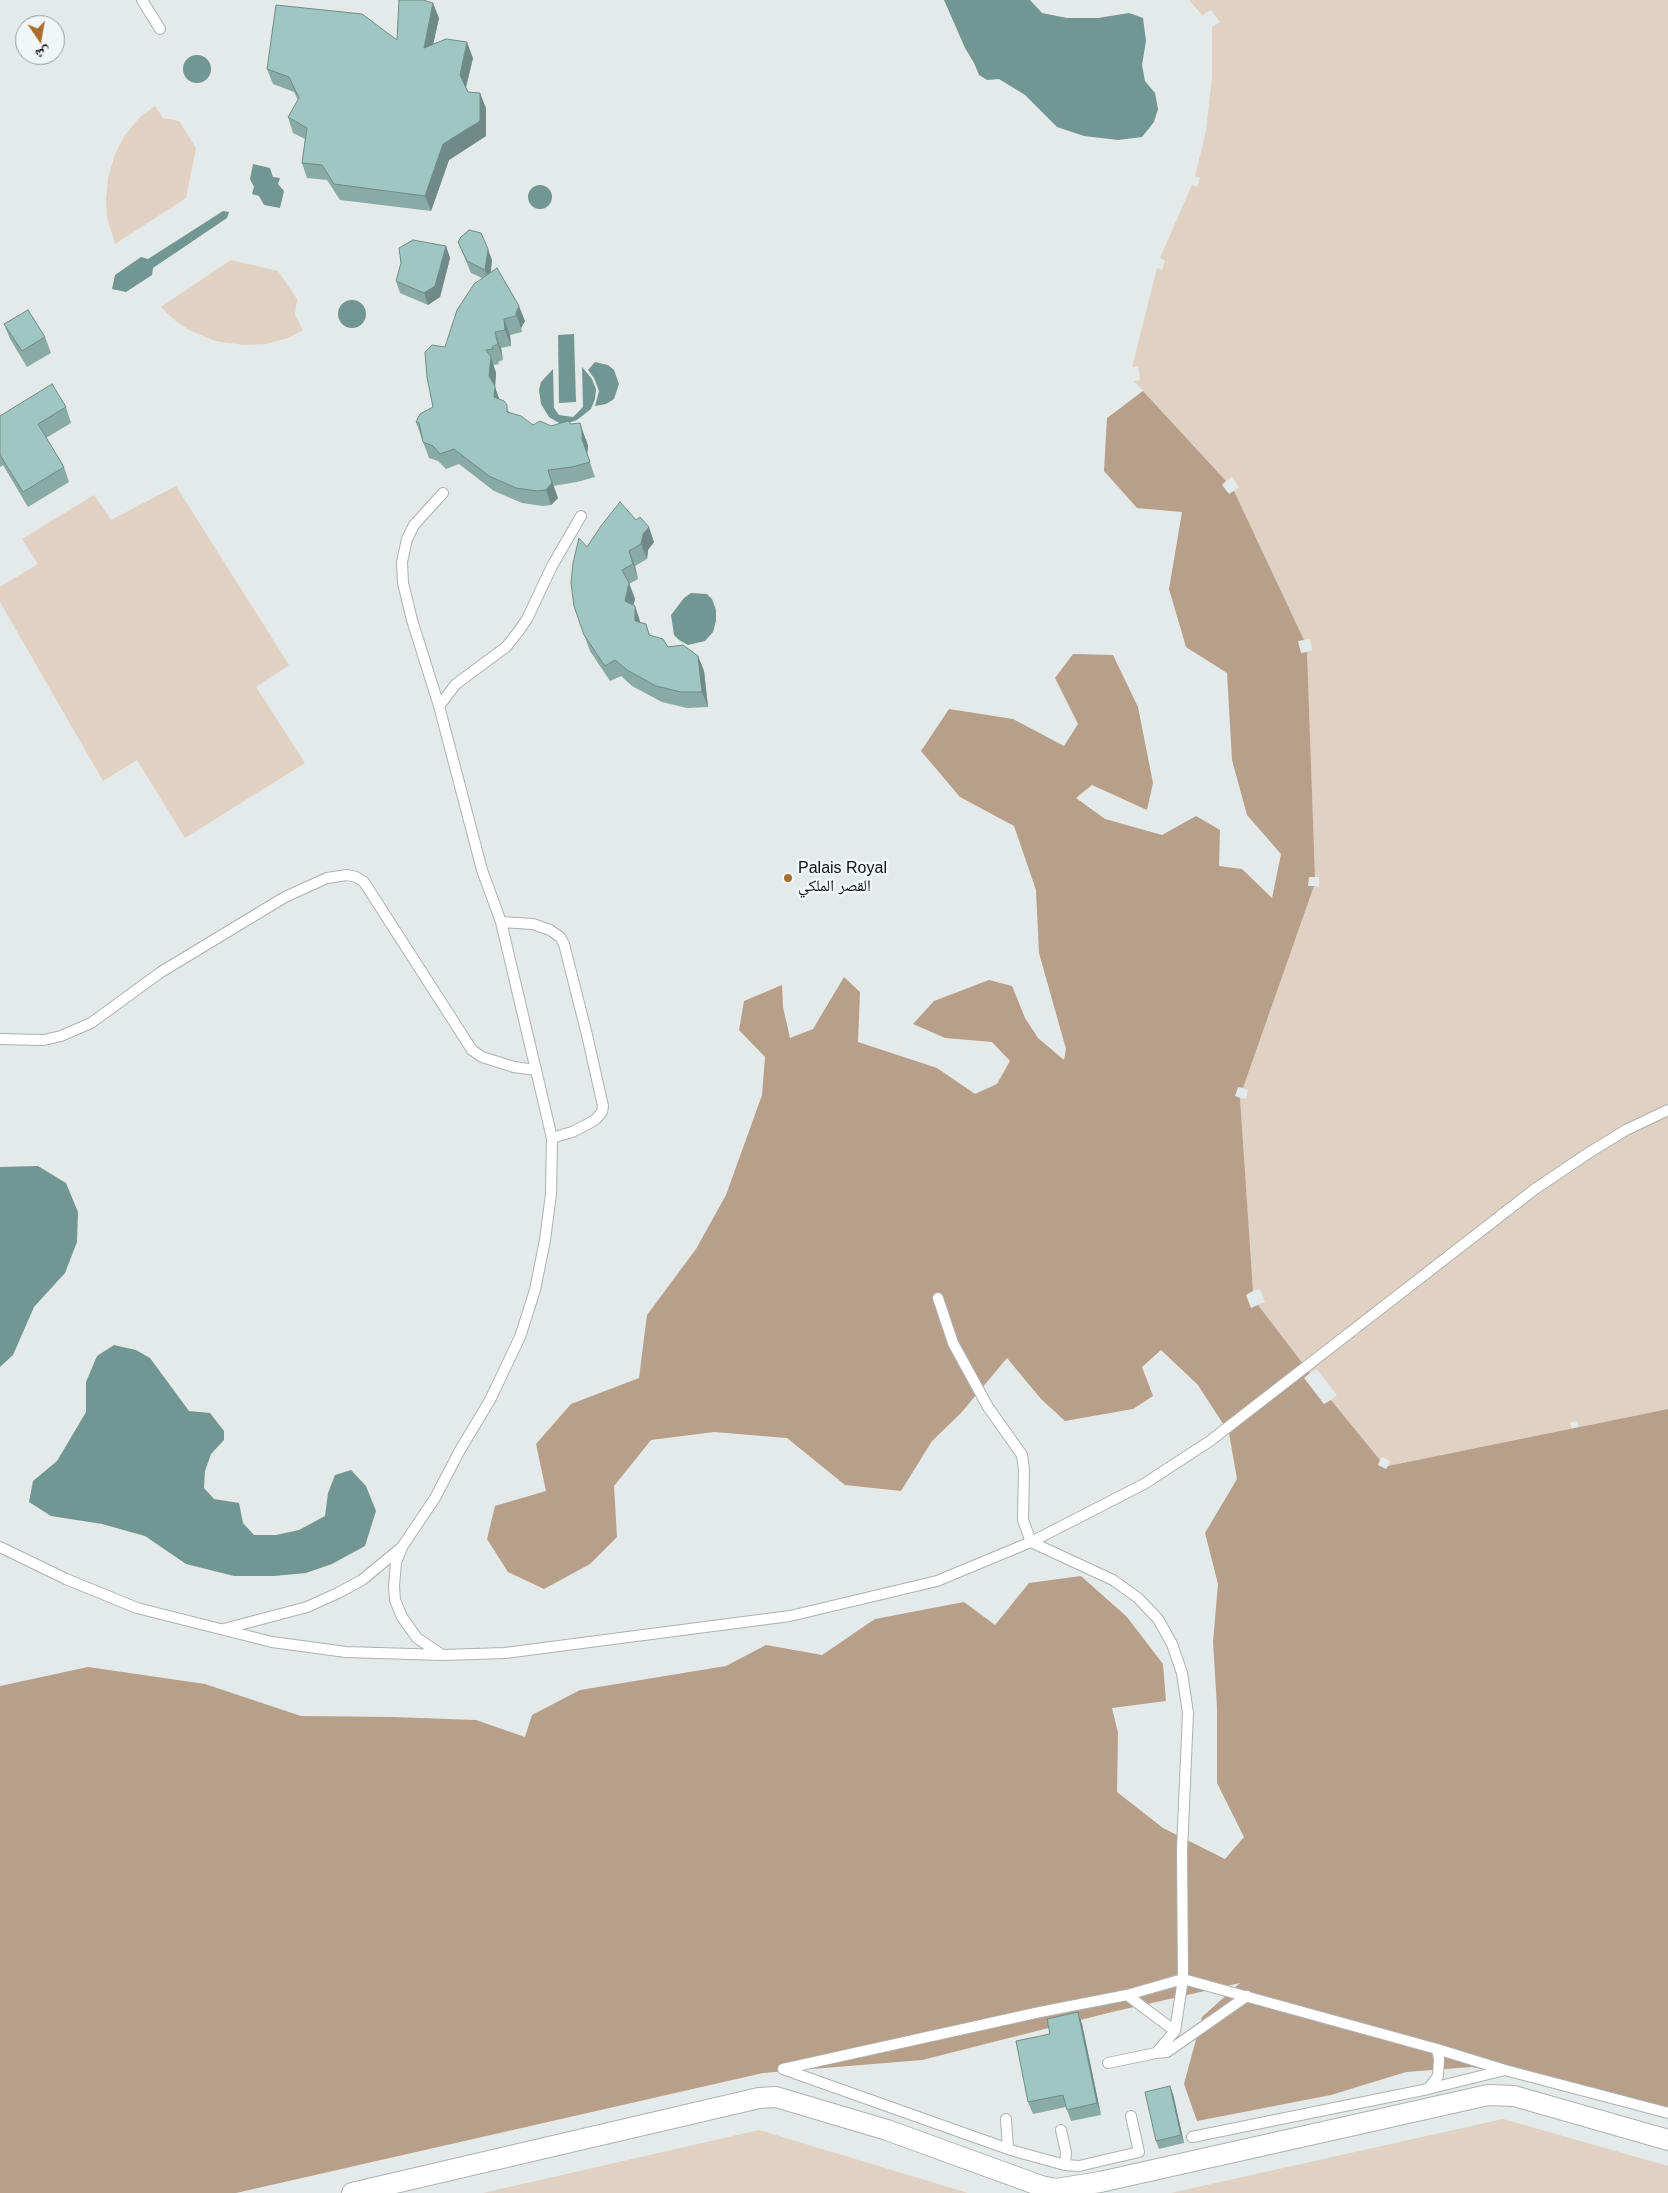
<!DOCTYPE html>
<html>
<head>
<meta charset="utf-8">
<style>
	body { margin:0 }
	#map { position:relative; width:1668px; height:2193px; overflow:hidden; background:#e3eae9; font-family:Helvetica,"Noto Naskh Arabic",sans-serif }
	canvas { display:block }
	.north { position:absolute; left:15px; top:15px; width:50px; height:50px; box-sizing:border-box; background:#f0f7f6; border:1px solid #969b9b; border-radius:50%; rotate:168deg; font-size:14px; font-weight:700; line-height:20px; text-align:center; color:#101212 }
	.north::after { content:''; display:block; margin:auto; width:18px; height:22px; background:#a96d2f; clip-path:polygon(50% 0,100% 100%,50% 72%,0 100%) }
</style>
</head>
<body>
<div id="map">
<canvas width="1668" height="2193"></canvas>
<div class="north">ش</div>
</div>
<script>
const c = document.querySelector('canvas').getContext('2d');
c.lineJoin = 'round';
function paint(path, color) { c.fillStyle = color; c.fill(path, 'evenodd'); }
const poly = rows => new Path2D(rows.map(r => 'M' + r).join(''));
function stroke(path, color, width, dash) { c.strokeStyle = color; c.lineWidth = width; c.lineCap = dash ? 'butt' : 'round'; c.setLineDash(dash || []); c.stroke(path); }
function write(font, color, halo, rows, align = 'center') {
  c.font = font + ' Helvetica,"Noto Naskh Arabic",sans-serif'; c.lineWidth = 5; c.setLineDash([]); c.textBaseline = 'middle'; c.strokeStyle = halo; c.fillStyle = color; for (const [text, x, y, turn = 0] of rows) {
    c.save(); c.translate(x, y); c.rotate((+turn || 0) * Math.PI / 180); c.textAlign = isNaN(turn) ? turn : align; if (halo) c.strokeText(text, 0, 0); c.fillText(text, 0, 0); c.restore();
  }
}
paint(poly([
	[1189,0,1668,0,1668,1409,1579,1427,1577,1421,1570,1423,1572,1429,1388,1466,1390,1461,1382,1457,1380,1460,1331,1400,1337,1395,1317,1369,1310,1373,1258,1305,1265,1302,1260,1289,1253,1291,1240,1098,1246,1099,1248,1090,1243,1088,1314,886,1319,887,1319,877,1315,877,1307,652,1312,650,1310,639,1304,640,1234,491,1239,487,1232,477,1226,481,1134,381,1140,380,1138,366,1132,367,1157,268,1162,270,1165,261,1160,258,1192,185,1197,187,1200,178,1195,176,1206,131,1212,77,1212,27,1220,22,1211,10,1202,15],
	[155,106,163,118,179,121,196,148,186,198,115,244,107,217,106,200,108,178,115,154,125,135,140,117],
	[231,260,278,271,297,299,295,315,303,330,288,338,266,344,244,345,215,341,189,330,173,319,161,307],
	[176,486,289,665,256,687,305,763,185,838,137,760,103,781,0,602,0,587,38,564,22,539,94,495,111,520],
	[1503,2119,1668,2166,1668,2193,1171,2193],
	[759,2130,968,2193,483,2193]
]), '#e0d1c3');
paint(poly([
	[1143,391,1226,481,1222,485,1229,494,1234,491,1304,640,1298,641,1301,653,1307,652,1315,877,1309,877,1308,886,1314,886,1243,1088,1238,1087,1235,1096,1240,1098,1253,1291,1246,1295,1251,1308,1258,1305,1310,1373,1304,1378,1324,1404,1331,1400,1380,1460,1378,1465,1386,1469,1388,1466,1668,1409,1668,2108,1472,2067,1406,2072,1331,2095,1197,2121,1184,2084,1202,2017,1240,1983,1112,2012,922,2060,763,2073,236,2193,0,2193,0,1686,88,1667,205,1684,301,1716,393,1717,476,1720,525,1737,532,1715,580,1690,726,1666,766,1645,822,1655,875,1619,964,1602,995,1625,1029,1583,1081,1576,1127,1617,1163,1664,1166,1701,1112,1708,1118,1733,1117,1792,1163,1828,1225,1859,1244,1837,1217,1783,1217,1707,1213,1642,1218,1584,1205,1533,1237,1479,1229,1433,1198,1385,1161,1350,1142,1367,1153,1396,1133,1409,1065,1421,1041,1399,1007,1358,961,1413,932,1441,901,1491,845,1485,787,1438,714,1432,651,1440,614,1486,617,1537,590,1564,544,1589,508,1572,487,1539,495,1506,546,1491,536,1444,571,1404,639,1378,647,1315,696,1249,726,1195,762,1095,765,1057,739,1030,744,1001,782,985,783,1007,790,1038,813,1029,844,977,860,992,858,1042,937,1068,975,1094,997,1084,1010,1061,992,1042,945,1038,913,1024,934,1001,989,980,1012,986,1025,1018,1038,1038,1064,1060,1066,1049,1039,953,1036,890,1014,826,960,797,921,751,949,709,1013,719,1064,746,1078,724,1055,678,1073,654,1113,655,1138,707,1153,783,1147,810,1092,785,1076,798,1105,819,1162,835,1196,816,1220,830,1219,866,1242,869,1272,898,1281,854,1247,815,1232,760,1227,673,1186,647,1169,589,1182,512,1137,508,1104,471,1107,418]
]), '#b79f89');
paint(poly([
	[944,0,1030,0,1042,13,1067,18,1098,18,1129,13,1143,18,1146,41,1142,65,1145,81,1155,93,1158,109,1154,122,1142,137,1118,140,1084,136,1057,127,1025,95,999,79,987,80,979,75,974,63,965,48],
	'183 69a14 14 0 1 1 28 0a14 14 0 1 1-28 0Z',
	[253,164,270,168,273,177,280,178,278,184,284,191,280,208,264,205,259,196,252,194,254,187,250,179],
	'528 197a12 12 0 1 1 24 0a12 12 0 1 1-24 0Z',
	[223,211,229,212,227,218,153,268,152,275,126,292,112,289,115,275,141,257,148,259],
	'338 314a14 14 0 1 1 28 0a14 14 0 1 1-28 0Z',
	[574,334,576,402,559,403,558,335],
	[595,362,608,365,614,370,619,384,614,399,606,404,595,406,599,391,594,378,588,370],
	[582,367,592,379,596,389,595,399,591,409,577,420,568,423,559,423,549,417,541,404,539,390,541,382,553,369,554,408,559,415,573,417,583,407],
	[691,593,707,594,712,599,716,610,716,621,713,632,705,641,688,645,679,640,674,635,671,615,684,598],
	[38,1166,66,1183,78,1212,77,1242,65,1273,34,1307,13,1355,0,1367,0,1167],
	[114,1345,136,1350,150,1358,189,1411,210,1413,224,1431,224,1440,211,1454,205,1471,204,1488,214,1499,239,1503,243,1523,254,1535,276,1535,299,1530,325,1516,328,1493,335,1475,351,1470,366,1486,376,1511,365,1546,332,1564,306,1573,274,1576,234,1576,186,1564,145,1536,102,1524,51,1516,29,1502,33,1481,57,1461,86,1412,86,1382,97,1356]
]), '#729793');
const service = poly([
	[142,0,160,29],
	[439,706,456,684,506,647,518,632,527,619,552,566,581,516],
	[501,922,533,924,550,930,560,937,564,944,587,1035,603,1106,602,1112,596,1119,588,1124,572,1132,552,1138],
	[0,1039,44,1040,61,1036,91,1023,161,972,285,897,327,878,347,875,356,877,364,882,472,1050,482,1057,514,1067,536,1070],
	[938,1298,953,1343,988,1407,1022,1455,1024,1470,1023,1520,1031,1542,1144,1484,1210,1441,1535,1189,1590,1152,1626,1130,1668,1110],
	[0,1547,66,1579,137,1608,272,1642,346,1652,443,1655,505,1653,790,1616,937,1581,1031,1542,1113,1580,1138,1598,1158,1619,1172,1644,1182,1673,1188,1713,1182,1850,1183,1979,1175,2031,1156,2053,1108,2063],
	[402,1548,396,1562,394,1586,395,1600,402,1617,417,1638,442,1655],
	[224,1629,307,1607,338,1593,362,1580,402,1547,435,1498,460,1450,490,1400,520,1337,535,1290,545,1240,551,1194,552,1138,501,922,482,870,439,706,412,620,403,583,402,562,407,539,414,525,443,493],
	[1127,1995,1175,2031],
	[1437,2049,1505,2070],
	[1156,2053,1167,2052,1247,1996],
	[1428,2089,1505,2070,1668,2113],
	[1131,2116,1139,2152,1079,2166,1065,2165,1014,2151,783,2069,1040,2012,1127,1995,1183,1979,1437,2049,1439,2059,1438,2076,1428,2089,1192,2137],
	[1006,2119,1008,2149],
	[1061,2130,1066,2152,1065,2165]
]);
const minor = poly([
	[352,2193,759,2098,776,2097,887,2130,1041,2186,1056,2189,1100,2182,1488,2095,1514,2096,1668,2140]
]);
stroke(service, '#acb2b1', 12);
stroke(minor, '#acb2b1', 22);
stroke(service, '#fff', 10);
stroke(minor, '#fff', 20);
paint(poly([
	[439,18,433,44,473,58,466,88,468,92,486,108,486,136,449,160,431,211,340,200,327,180,307,178,302,163,305,139,293,133,288,117,298,100,294,92,273,84,267,69,397,40],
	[458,242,492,260,491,272,525,321,521,328,522,332,510,335,511,346,501,348,503,360,498,362,499,364,493,365,496,373,495,387,499,399,510,413,533,425,551,426,586,439,588,446,587,455,595,477,577,482,553,486,558,498,551,505,543,506,522,503,494,491,459,464,446,469,438,461,429,458,423,442,416,422,433,407,445,347,482,278,471,273],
	[446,246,450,258,440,297,428,305,400,293,396,281],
	[4,324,45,337,51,353,27,367,10,339],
	[66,407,71,423,46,438,64,467,69,482,28,507,3,465,0,467,0,416],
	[654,542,648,550,647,559,635,566,638,579,629,584,635,599,633,605,635,606,640,622,646,624,650,635,668,647,698,656,704,671,708,707,687,708,662,702,632,686,621,676,610,681,590,651,574,606,587,547],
	[1078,2012,1082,2024,1101,2115,1071,2121,1066,2107,1033,2114,1028,2102,1050,2034],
	[1173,2094,1184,2143,1159,2149,1156,2141]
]), '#8aaaa6');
paint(poly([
	[433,3,439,18,429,63,424,48],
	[467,42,473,58,465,90,460,75],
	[480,93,486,108,486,136,449,160,431,211,425,196,443,144],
	[446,246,450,258,440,297,428,305,424,293],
	[488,249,492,260,489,282,485,270],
	[519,306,525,321,521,328,522,332,516,313],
	[504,319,510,335,511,346,505,330],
	[495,332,501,348,503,360,498,344],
	[491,357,496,373,495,387,500,401,494,397,489,376],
	[580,423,588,446,587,455,595,477,582,439],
	[548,470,558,498,551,505,546,490],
	[649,527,654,542,648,550,647,559,641,544,643,534],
	[629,551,635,566,638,579,633,564],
	[629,583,635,599,630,617,625,601],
	[635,606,640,621,641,636,635,621],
	[698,656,704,671,708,707,702,692],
	[1078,2012,1082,2024,1101,2115,1097,2103],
	[1170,2086,1173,2094,1184,2143,1181,2135]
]), '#708b87');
const building = poly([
	[399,0,423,0,433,3,424,48,446,39,467,42,460,75,468,92,480,93,480,121,443,144,425,196,334,184,322,165,302,163,307,128,288,117,299,98,289,77,267,69,276,5,362,14,397,40,399,0],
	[469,230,481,233,488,249,485,270,467,261,458,242,461,237,469,230],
	[413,240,446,246,435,286,424,293,396,281,401,263,399,248,413,240],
	[497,268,519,306,516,313,516,316,504,319,505,330,495,332,498,344,492,347,493,349,486,350,491,357,489,376,495,386,494,397,504,401,507,405,507,412,521,416,533,425,540,421,551,426,568,421,571,424,580,423,582,431,582,439,590,462,572,467,548,470,552,483,546,490,538,491,516,488,489,476,454,449,440,454,433,446,423,442,419,423,416,422,420,414,433,407,427,377,425,352,432,345,445,347,457,310,474,284,497,268],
	[28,310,45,337,22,351,4,324,28,310],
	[52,384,66,407,38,424,64,467,23,492,0,455,0,416,52,384],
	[620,502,636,520,640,517,649,527,643,534,641,544,629,551,633,564,622,570,629,583,625,601,635,606,635,621,646,624,649,635,663,639,668,647,683,645,698,656,702,692,681,692,656,686,627,670,615,660,605,666,584,635,574,606,571,583,573,563,579,538,587,547,601,526,620,502],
	[1078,2012,1097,2103,1067,2110,1063,2095,1028,2102,1016,2041,1050,2034,1047,2019,1078,2012],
	[1170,2086,1181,2135,1156,2141,1145,2092,1170,2086]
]);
paint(building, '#a0c6c1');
stroke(building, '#708b87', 1);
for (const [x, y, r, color] of [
	[788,878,5,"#a96d2f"]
]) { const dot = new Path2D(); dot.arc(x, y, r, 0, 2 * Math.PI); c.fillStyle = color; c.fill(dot); stroke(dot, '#f0f7f6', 2); }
write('16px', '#101212', '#f0f7f6', [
	["Palais Royal",798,869],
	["القصر الملكي",798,887]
], 'left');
</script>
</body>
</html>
